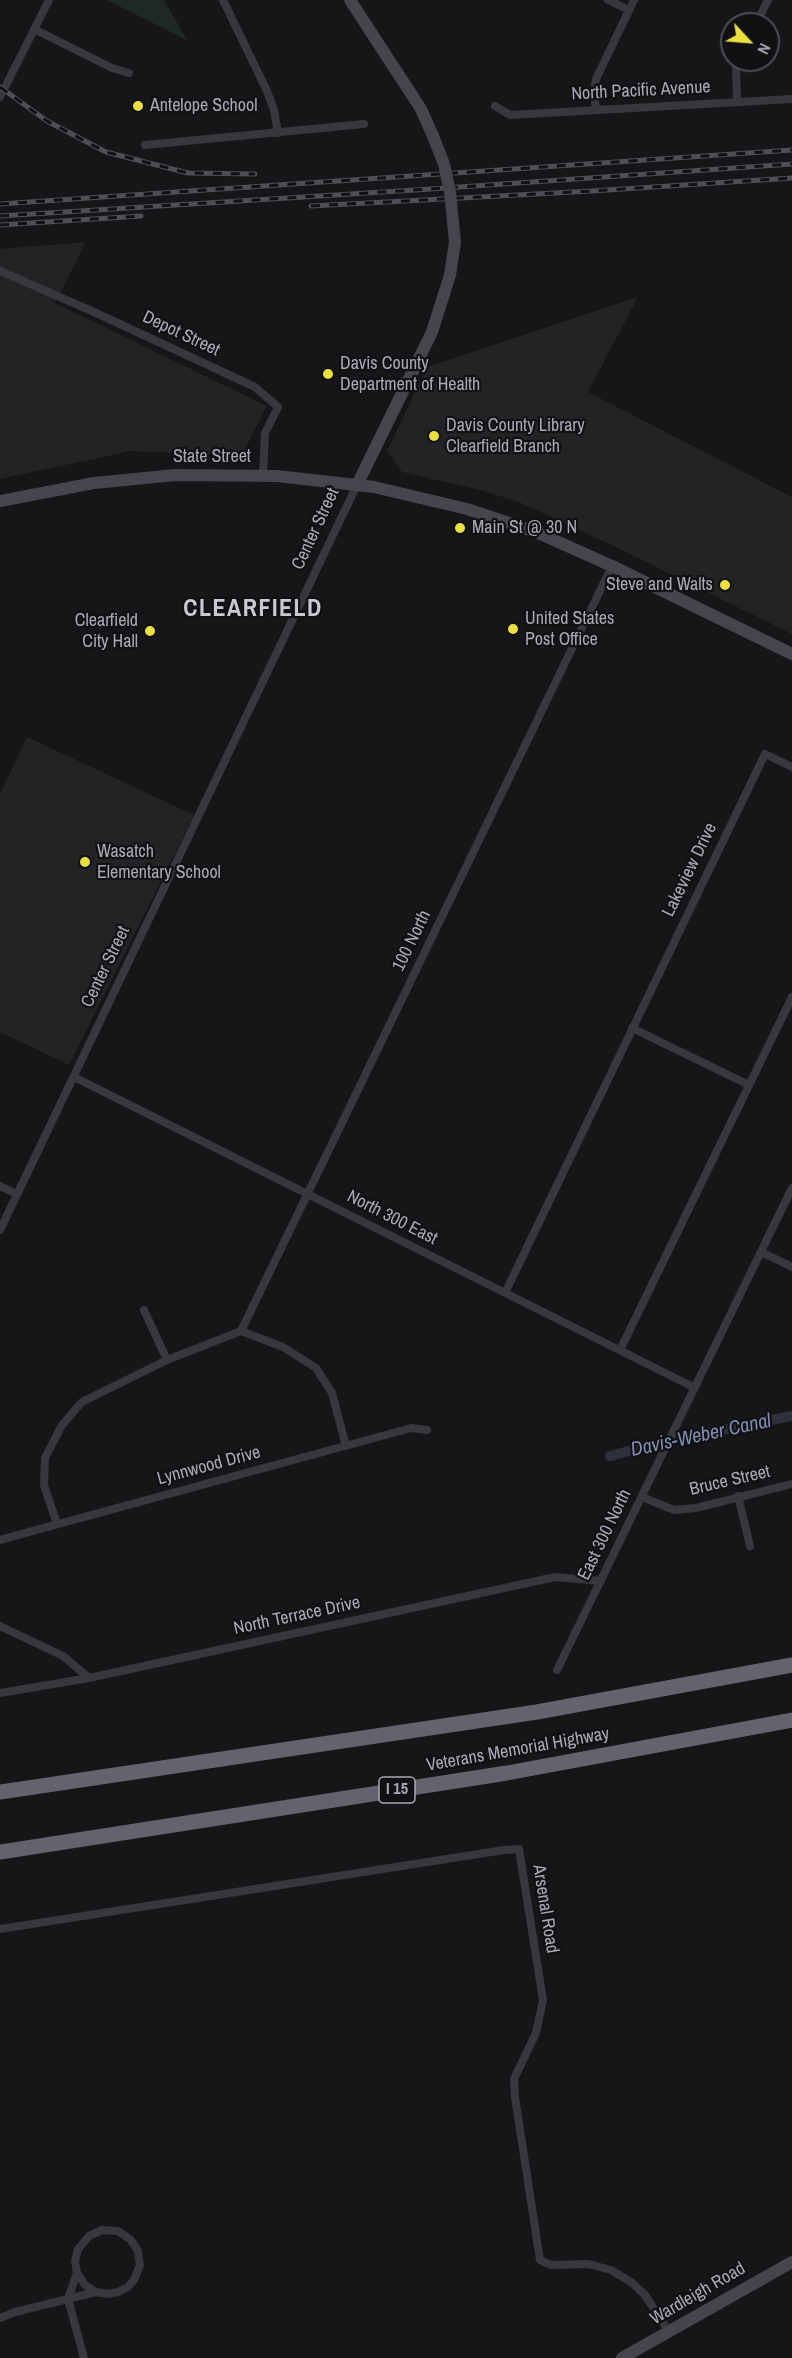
<!DOCTYPE html>
<html>
<head>
<meta charset="utf-8">
<style>
	body { margin:0 }
	#map { position:relative; width:792px; height:2358px; overflow:hidden; background:#161618; font-family:"Archivo Narrow",sans-serif }
	canvas { display:block }
	.north { position:absolute; left:720px; top:12px; width:60px; height:60px; box-sizing:border-box; background:#111113; border:2px solid #4d4e55; border-radius:50%; rotate:116deg; font-size:16px; font-weight:700; line-height:24px; text-align:center; color:#a8a9b7 }
	.north::after { content:''; display:block; margin:auto; width:21px; height:27px; background:#ece13a; clip-path:polygon(50% 0,100% 100%,50% 72%,0 100%) }
</style>
</head>
<body>
<div id="map">
<canvas width="792" height="2358"></canvas>
<div class="north">N</div>
</div>
<script>
const c = document.querySelector('canvas').getContext('2d');
c.lineJoin = 'round';
function paint(path, color) { c.fillStyle = color; c.fill(path, 'evenodd'); }
const poly = rows => new Path2D(rows.map(r => 'M' + r).join(''));
function stroke(path, color, width, dash) { c.strokeStyle = color; c.lineWidth = width; c.lineCap = dash ? 'butt' : 'round'; c.setLineDash(dash || []); c.stroke(path); }
function write(font, color, halo, rows, align = 'center') {
  c.font = font + ' "Archivo Narrow",sans-serif'; c.lineWidth = 4.5; c.setLineDash([]); c.textBaseline = 'middle'; c.strokeStyle = halo; c.fillStyle = color; for (const [text, x, y, turn = 0] of rows) {
    c.save(); c.translate(x, y); c.rotate((+turn || 0) * Math.PI / 180); c.textAlign = isNaN(turn) ? turn : align; if (halo) c.strokeText(text, 0, 0); c.fillText(text, 0, 0); c.restore();
  }
}
paint(poly([
	[86,242,55,303,267,406,241,456,131,451,0,479,0,249],
	[638,297,588,392,792,497,792,634,622,550,519,502,480,490,402,472,387,451,427,367],
	[27,737,194,815,69,1065,0,1032,0,794]
]), '#232225');
paint(poly([
	[107,0,164,0,187,40]
]), '#202823');
stroke(poly([
	[610,1456,670,1440,792,1416]
]), '#2c313b', 10);
stroke(poly([
	[223,0,267,91,274,110,278,133],
	[608,0,629,10],
	[756,24,768,0],
	[34,29,112,68,129,73],
	[0,97,49,0],
	[737,102,736,64,738,60],
	[495,106,510,115,792,99],
	[596,110,594,92,596,79,634,0],
	[145,145,364,124],
	[0,271,94,312,255,387,278,407,265,433,263,475],
	[632,1028,749,1085],
	[74,1077,695,1388],
	[0,1186,17,1194],
	[0,1230,357,485],
	[761,1252,792,1267],
	[505,1293,765,754,792,767],
	[144,1310,167,1360],
	[241,1331,612,566],
	[620,1350,792,997],
	[738,1496,750,1546],
	[642,1497,674,1510,696,1508,792,1484],
	[57,1524,44,1485,45,1458,62,1425,82,1402,167,1360,241,1331,283,1347,316,1368,332,1393,346,1446],
	[0,1540,411,1428,427,1430],
	[0,1626,63,1656,89,1678],
	[557,1670,792,1188],
	[0,1693,89,1678,555,1577,601,1581],
	[0,1929,504,1850,519,1849,543,2000,536,2033,514,2079,515,2097,540,2260,551,2265,588,2264,611,2270,631,2282,645,2295,669,2332],
	[68,2299,84,2358],
	[68,2299,77,2273],
	[0,2318,15,2312,96,2292,107,2294,118,2292,128,2287,134,2280,140,2265,138,2251,131,2240,118,2231,102,2230,89,2236,78,2249,75,2261,77,2273,85,2285,96,2292]
]), '#38373d', 8);
stroke(poly([
	[350,0,421,109,433,136],
	[357,485,432,332,450,275,455,242],
	[0,501,94,483,175,475,277,476,374,487,467,509,536,532,612,566,792,654],
	[622,2358,792,2262]
]), '#45454d', 12);
stroke(poly([
	[0,1792,537,1712,792,1665],
	[0,1852,507,1773,792,1720]
]), '#63636e', 15);
const rail = poly([
	[0,87,47,121,106,152,188,173,255,174],
	[0,204,792,150],
	[311,206,592,191,792,178],
	[0,216,431,189,792,164],
	[0,225,141,216]
]);
stroke(rail, '#4e4e56', 5);
stroke(rail, '#111113', 3, [9]);
stroke(poly([
	[433,136,444,164,450,192,455,242]
]), '#45454d', 12);
for (const [x, y, r, color] of [
	[138,106,6,"#ece13a"],
	[328,374,6,"#ece13a"],
	[434,436,6,"#ece13a"],
	[460,528,6,"#ece13a"],
	[725,585,6,"#ece13a"],
	[513,629,6,"#ece13a"],
	[150,631,6,"#ece13a"],
	[85,862,6,"#ece13a"]
]) { const dot = new Path2D(); dot.arc(x, y, r, 0, 2 * Math.PI); c.fillStyle = color; c.fill(dot); stroke(dot, '#111113', 2); }
for (const [x, y, w] of [
	[397,1790,36]
]) { const box = new Path2D(); box.roundRect(x - w / 2, y - 13, w, 26, 4.5); c.fillStyle = '#111113'; c.fill(box); stroke(box, '#a8a9b7', 1.5); }
write('bold 16px', '#a8a9b7', null, [
	["I 15",397,1790]
]);
write('18px', '#a8a9b7', '#111113', [
	["North Pacific Avenue",641,91,-3],
	["Depot Street",181,334,25],
	["State Street",212,457],
	["Center Street",316,529,-65],
	["Lakeview Drive",690,870,-64],
	["100 North",412,941,-64],
	["Center Street",106,967,-64],
	["North 300 East",392,1218,27],
	["Lynnwood Drive",209,1466,-15],
	["Bruce Street",730,1481,-13],
	["East 300 North",605,1535,-64],
	["North Terrace Drive",297,1616,-12],
	["Veterans Memorial Highway",518,1750,-10],
	["Arsenal Road",545,1909,81],
	["Wardleigh Road",698,2294,-30]
]);
write('18px', '#a8a9b7', '#111113', [
	["Antelope School",150,106],
	["Davis County",340,364],
	["Department of Health",340,385],
	["Davis County Library",446,426],
	["Clearfield Branch",446,447],
	["Main St @ 30 N",472,528],
	["Steve and Walts",713,585,"right"],
	["United States",525,619],
	["Post Office",525,640],
	["Clearfield",138,621,"right"],
	["City Hall",138,642,"right"],
	["Wasatch",97,852],
	["Elementary School",97,873]
], 'left');
write('italic 20px', '#808db1', '#111113', [
	["Davis-Weber Canal",701,1436,-12]
]);
c.letterSpacing = '1.5px';
write('bold 24px', '#c9c9d4', '#111113', [
	["CLEARFIELD",253,610]
]);
c.letterSpacing = '0px';
</script>
</body>
</html>
